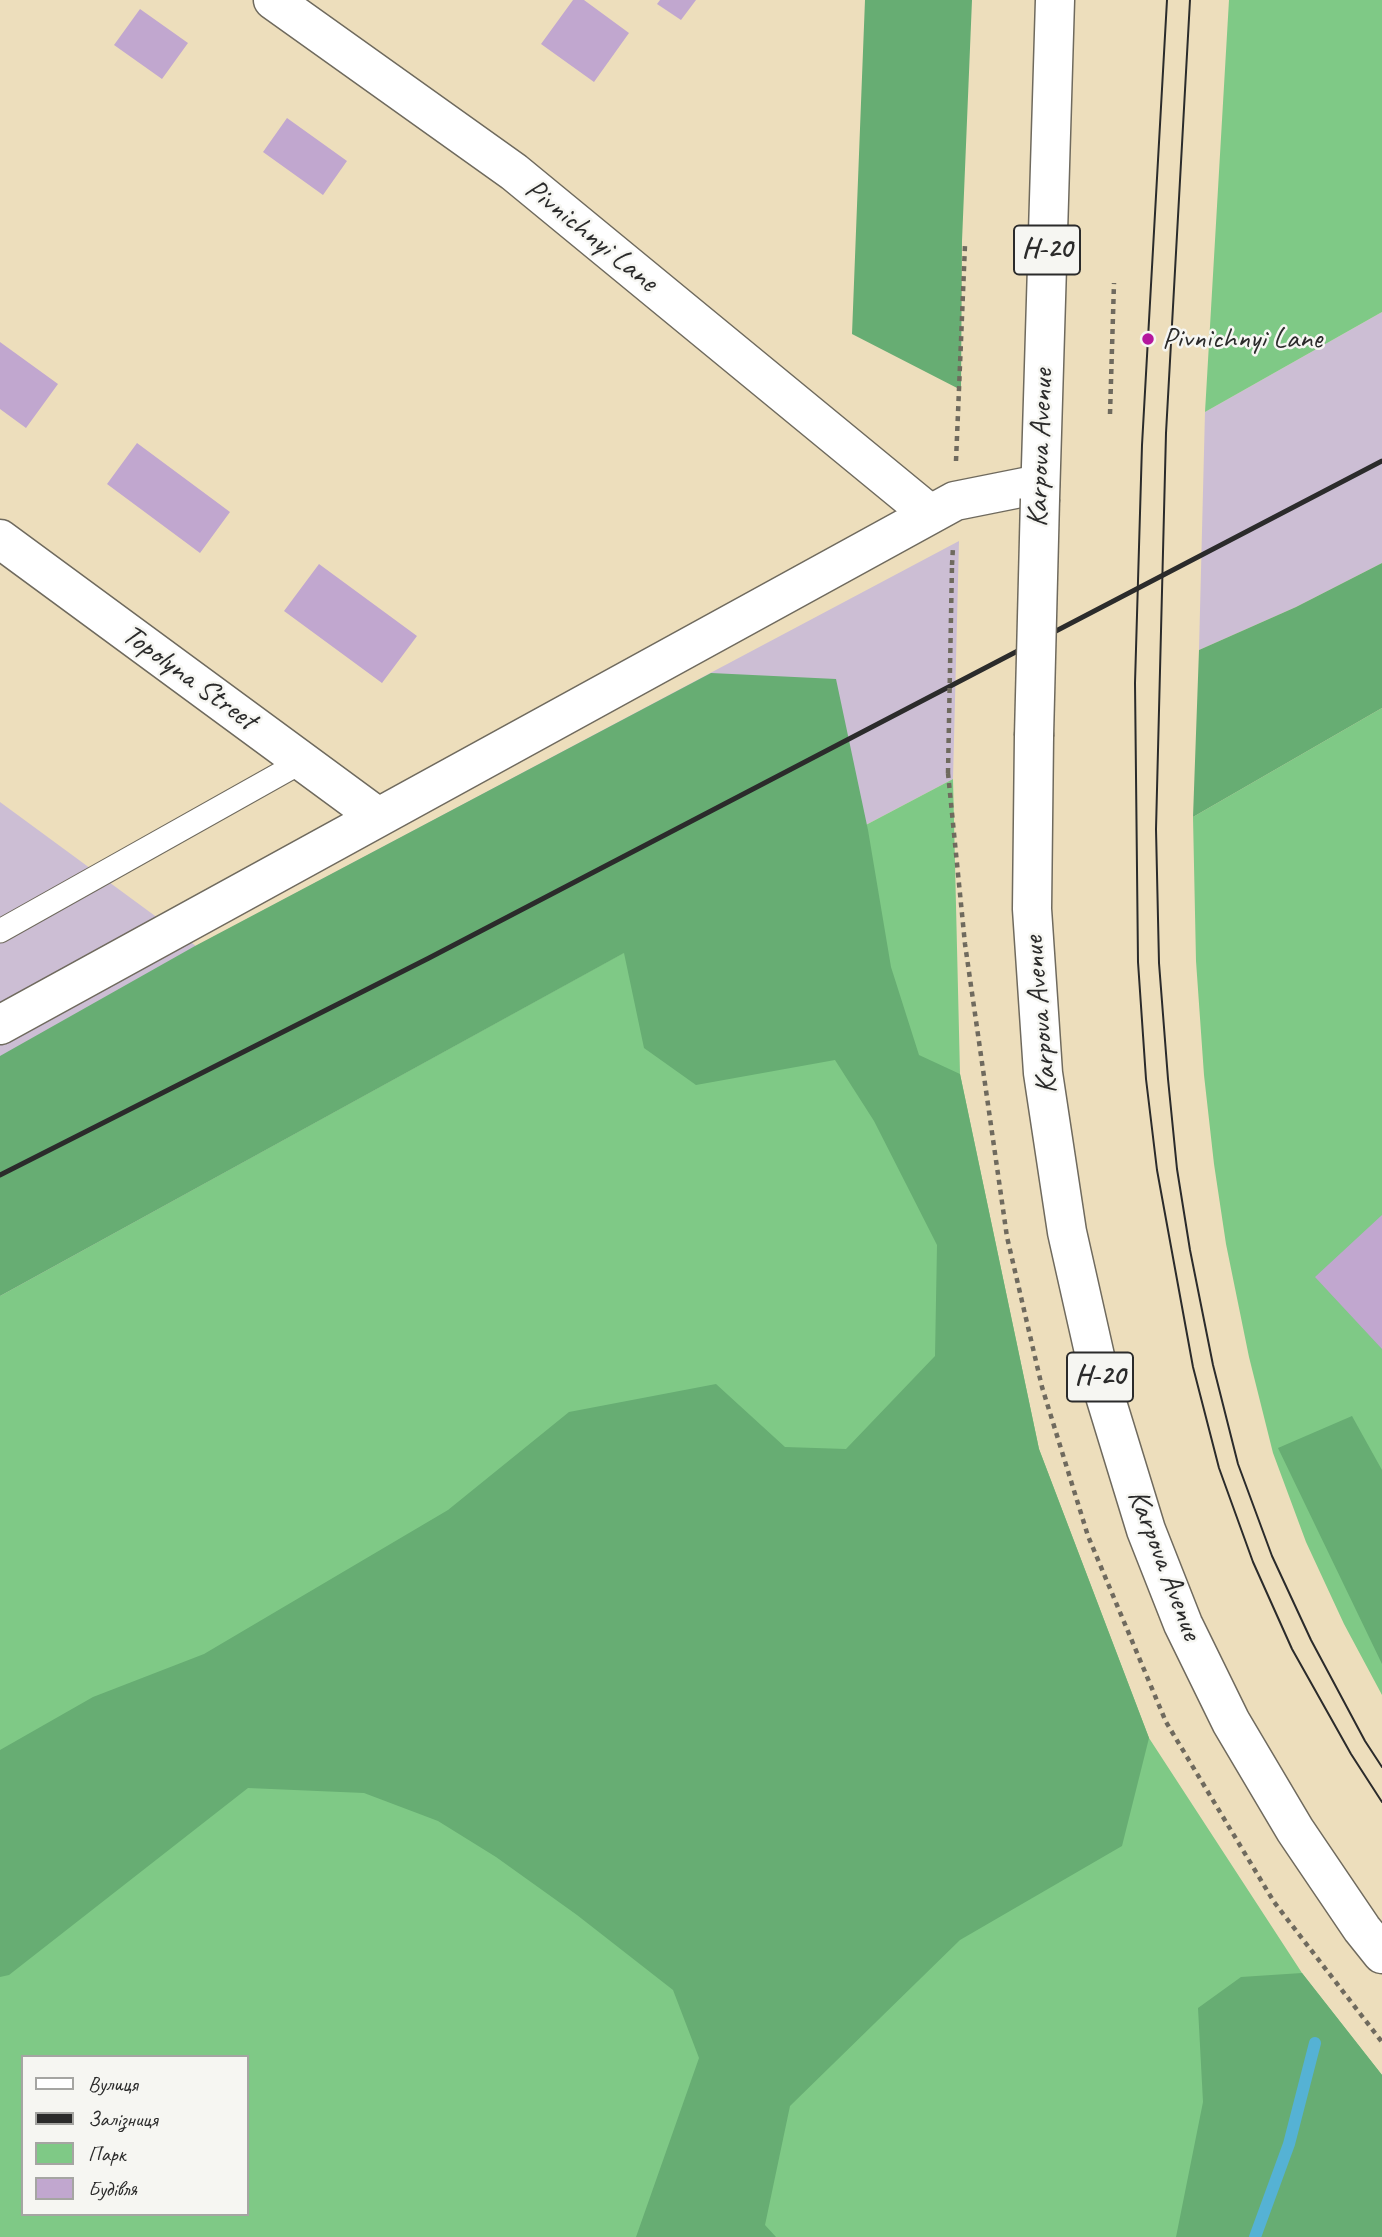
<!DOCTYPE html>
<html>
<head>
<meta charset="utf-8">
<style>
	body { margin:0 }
	#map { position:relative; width:1382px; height:2237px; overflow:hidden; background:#eddebc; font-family:Caveat,sans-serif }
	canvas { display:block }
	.legend { position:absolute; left:21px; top:2055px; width:228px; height:161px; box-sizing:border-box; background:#f6f6f2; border:2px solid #a5a5a2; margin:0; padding:9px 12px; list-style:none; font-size:21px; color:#2b2b2b }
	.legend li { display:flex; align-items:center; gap:14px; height:35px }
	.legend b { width:35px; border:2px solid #a5a5a2 }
</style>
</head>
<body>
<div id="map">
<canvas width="1382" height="2237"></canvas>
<ul class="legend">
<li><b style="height:9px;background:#fff"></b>Вулиця</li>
<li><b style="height:9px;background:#2b2b2b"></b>Залізниця</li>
<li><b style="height:19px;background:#7fc986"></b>Парк</li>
<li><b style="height:19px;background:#c1a7cf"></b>Будівля</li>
</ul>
</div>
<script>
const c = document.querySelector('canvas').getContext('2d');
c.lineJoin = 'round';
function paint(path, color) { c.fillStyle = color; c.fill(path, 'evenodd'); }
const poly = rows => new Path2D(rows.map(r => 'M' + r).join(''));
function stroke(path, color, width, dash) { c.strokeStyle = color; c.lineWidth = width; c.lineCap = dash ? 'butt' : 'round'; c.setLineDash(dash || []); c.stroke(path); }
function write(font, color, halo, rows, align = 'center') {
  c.font = font + ' Caveat,sans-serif'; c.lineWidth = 5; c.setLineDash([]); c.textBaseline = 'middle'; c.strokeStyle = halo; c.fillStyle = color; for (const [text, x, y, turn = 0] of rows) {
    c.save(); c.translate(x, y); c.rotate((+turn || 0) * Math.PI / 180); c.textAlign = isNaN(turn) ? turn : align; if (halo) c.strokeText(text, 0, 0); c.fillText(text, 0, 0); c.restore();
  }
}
paint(poly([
	[1382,312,1382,563,1296,607,1199,650,1205,412],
	[959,541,953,779,625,952,0,1296,0,802,196,946]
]), '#ccbed4');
paint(poly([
	[1229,0,1382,0,1382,312,1205,412],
	[1382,708,1382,1695,1344,1624,1306,1542,1273,1453,1249,1357,1226,1244,1214,1164,1204,1075,1196,961,1193,817],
	[953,779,960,1074,1039,1449,1149,1738,1302,1973,1382,2075,1382,2237,0,2237,0,1296,625,952],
	[23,2057,247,2057,247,2214,23,2214]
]), '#7fc986');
paint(poly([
	[865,0,972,0,962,241,961,390,852,334],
	[1382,563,1382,708,1193,817,1199,650,1296,607],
	[711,673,836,679,868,830,891,967,919,1055,960,1074,1039,1449,1149,1738,1122,1846,960,1940,790,2106,765,2225,776,2237,636,2237,699,2058,673,1990,577,1915,496,1857,438,1821,364,1793,248,1788,9,1975,0,1977,0,1750,93,1697,204,1654,448,1510,569,1412,716,1384,785,1447,846,1449,935,1356,937,1245,874,1121,835,1060,696,1085,644,1048,624,953,0,1296,0,1056,195,946],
	[1352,1416,1382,1470,1382,1664,1278,1448],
	[1302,1973,1382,2075,1382,2237,1176,2237,1203,2102,1198,2008,1241,1977]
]), '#67ad73');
stroke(poly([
	[1255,2237,1289,2144,1315,2043]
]), '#55b2d4', 12);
paint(poly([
	[573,0,584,0,629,33,594,82,541,44],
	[660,0,696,0,681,20,657,4],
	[140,9,188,43,162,79,114,45],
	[287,118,347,161,323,195,263,152],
	[0,342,58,384,26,428,0,409],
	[137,443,230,512,200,553,107,484],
	[319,564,417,636,382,683,284,611],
	[1382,1215,1382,1349,1315,1277]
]), '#c1a7cf');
const service = poly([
	[0,931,303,761]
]);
const minor = poly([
	[273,0,514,172,930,514],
	[0,539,378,817],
	[0,1025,955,501,1040,484]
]);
const primary = poly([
	[1040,499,1055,0],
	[1034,736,1032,909,1043,1073,1067,1232,1101,1383,1146,1530,1183,1624,1231,1722,1295,1830,1362,1929,1382,1954]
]);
stroke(service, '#6f6a5e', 25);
stroke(minor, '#6f6a5e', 41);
stroke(primary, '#6f6a5e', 41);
stroke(poly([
	[1110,414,1114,283],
	[956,461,965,245],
	[952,565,953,547],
	[948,773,965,944,1007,1237,1042,1387,1088,1536,1166,1722,1274,1902,1382,2042]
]), '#6f6a5e', 4.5, [5, 5]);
stroke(service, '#fff', 23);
stroke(minor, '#fff', 38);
stroke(primary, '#fff', 38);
stroke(poly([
	[1167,0,1142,445,1135,683,1138,962,1146,1079,1157,1170,1193,1367,1219,1468,1253,1562,1292,1649,1351,1754,1382,1802],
	[1190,0,1166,433,1156,829,1159,963,1168,1079,1177,1169,1190,1250,1213,1365,1238,1464,1272,1556,1311,1640,1365,1741,1382,1767]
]), '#2b2b2b', 2);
stroke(poly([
	[0,1175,429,958,1382,461]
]), '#2b2b2b', 5);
const primaryBridge = poly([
	[1034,736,1040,499]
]);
stroke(primaryBridge, '#6f6a5e', 41, []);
stroke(poly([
	[948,773,952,565]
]), '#6f6a5e', 4.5, [5, 5]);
stroke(primaryBridge, '#fff', 38);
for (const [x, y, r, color] of [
	[1148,339,7,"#b5179e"]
]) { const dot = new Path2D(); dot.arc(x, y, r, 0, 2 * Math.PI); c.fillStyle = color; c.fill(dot); stroke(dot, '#f6f6f2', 2.5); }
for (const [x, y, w] of [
	[1047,250,66],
	[1100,1377,66]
]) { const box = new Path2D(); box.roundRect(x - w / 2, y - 24.5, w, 49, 5); c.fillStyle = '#f6f6f2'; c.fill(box); stroke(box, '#2b2b2b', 2); }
write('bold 28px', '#2b2b2b', null, [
	["Н-20",1047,250],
	["Н-20",1100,1377]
]);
write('30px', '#2b2b2b', '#f6f6f2', [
	["Pivnichnyi Lane",591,236,39],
	["Karpova Avenue",1041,448,-88],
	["Topolyna Street",189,678,36],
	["Karpova Avenue",1041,1015,-95],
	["Karpova Avenue",1164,1565,69]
]);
write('30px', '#2b2b2b', '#f6f6f2', [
	["Pivnichnyi Lane",1162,339]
], 'left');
</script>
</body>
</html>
